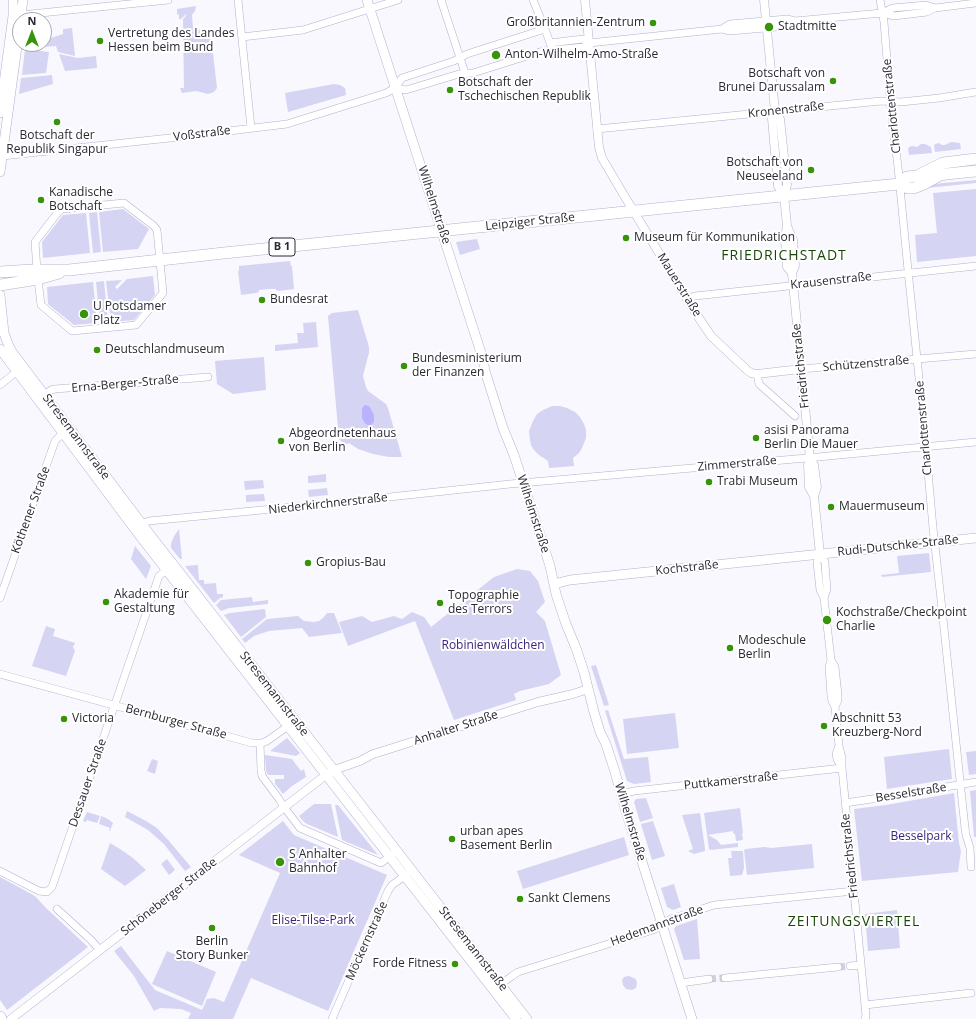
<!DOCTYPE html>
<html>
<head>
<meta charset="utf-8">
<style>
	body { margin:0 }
	#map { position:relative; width:976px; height:1019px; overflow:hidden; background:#f8f8fe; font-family:"Open Sans",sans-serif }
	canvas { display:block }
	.north { position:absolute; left:12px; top:12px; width:40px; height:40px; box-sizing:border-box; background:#fff; border:1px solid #aaa9ae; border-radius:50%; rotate:0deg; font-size:11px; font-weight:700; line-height:16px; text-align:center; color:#2a2934 }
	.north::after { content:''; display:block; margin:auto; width:14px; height:18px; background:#379309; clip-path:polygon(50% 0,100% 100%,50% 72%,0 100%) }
</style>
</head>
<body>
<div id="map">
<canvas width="976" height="1019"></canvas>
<div class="north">N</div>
</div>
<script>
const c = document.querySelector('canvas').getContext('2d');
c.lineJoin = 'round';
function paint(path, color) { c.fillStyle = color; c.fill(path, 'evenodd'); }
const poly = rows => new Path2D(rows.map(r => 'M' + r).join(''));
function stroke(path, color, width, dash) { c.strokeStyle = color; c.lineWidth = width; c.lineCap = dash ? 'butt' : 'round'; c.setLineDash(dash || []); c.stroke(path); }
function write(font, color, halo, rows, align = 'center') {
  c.font = font + ' "Open Sans",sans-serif'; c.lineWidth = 4; c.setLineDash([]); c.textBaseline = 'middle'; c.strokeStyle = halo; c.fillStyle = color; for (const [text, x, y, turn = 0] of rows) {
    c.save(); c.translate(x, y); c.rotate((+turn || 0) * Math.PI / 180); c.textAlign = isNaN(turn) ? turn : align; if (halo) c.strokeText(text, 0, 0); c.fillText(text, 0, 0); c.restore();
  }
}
paint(poly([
	[196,6,195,11,192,15,193,29,195,30,206,29,207,33,210,33,211,36,217,88,214,92,208,94,196,91,182,93,181,91,180,88,184,88,183,20,183,19,186,16,186,14,181,19,179,19,179,15,177,14,177,9],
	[72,28,75,56,58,52,56,46,44,47,45,40,63,34,63,29],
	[25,49,49,52,46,73,22,75],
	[59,54,78,58,96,56,97,68,65,71],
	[52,75,53,84,19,94,21,78],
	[334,84,340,85,345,88,346,95,288,112,285,93],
	[951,142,960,143,961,149,935,152,934,146,935,144,939,143,942,145,945,145],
	[921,144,925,144,931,147,932,153,909,155,908,149,909,147,912,146,917,147],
	[976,180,976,183,926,188,933,184],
	[976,189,976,256,917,262,915,235,937,233,933,193],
	[123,209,149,229,138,249,103,252,99,212],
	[97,212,101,252,93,253,89,213],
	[86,213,90,253,43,258,42,242,63,215],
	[477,239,480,249,460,255,456,242],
	[290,261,291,266,292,266,294,289,279,291,276,290,276,289,269,289,259,290,259,292,256,293,241,295,238,271,239,271,239,266],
	[153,276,155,295,134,320,111,322,106,281,122,280,115,287,117,289,127,279],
	[104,281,108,322,100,323,96,282],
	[93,282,97,323,74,325,48,304,47,287],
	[358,310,369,347,369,353,367,360,363,376,366,387,368,391,386,404,388,408,402,457,389,457,373,454,358,449,349,443,345,445,339,439,328,316,332,313],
	[316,322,318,347,275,351,275,345,298,343,297,333,304,333,303,323],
	[264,357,266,390,233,394,217,384,215,361],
	[552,406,560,406,567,408,575,412,580,417,584,424,586,430,586,438,582,448,579,453,573,458,574,466,549,468,548,461,539,455,534,450,531,445,530,440,529,431,533,421,537,414,543,410],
	[326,474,326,482,308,483,308,476],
	[263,480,264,488,245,490,244,481],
	[327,488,328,495,309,497,308,490],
	[264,494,265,501,246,502,246,495],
	[179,529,182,559,180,559,171,548,171,544,174,536],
	[135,546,151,566,146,579,131,559],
	[929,553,931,572,882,577,881,575,899,573,897,556],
	[198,565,199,580,204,580,204,584,216,583,217,594,223,594,223,597,220,598,214,603,185,566],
	[517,569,530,571,538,581,545,602,536,612,545,621,561,675,549,684,520,691,514,694,516,700,454,720,415,621,348,646,339,622,362,616,372,622,394,616,402,619,412,612,424,617,431,627,494,577],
	[252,597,253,602,268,600,268,604,229,608,221,611,216,605,221,600],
	[265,609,266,617,241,637,224,615,230,613],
	[327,613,334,613,342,633,309,637,302,628,269,631,254,636,245,643,242,639,267,619,298,616,304,621,314,622,319,621,323,618],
	[46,626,55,629,53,636,75,643,73,647,75,651,66,676,32,666],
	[596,665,609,705,604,706,591,666],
	[608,710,624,759,648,757,651,782,634,784,627,781,605,711],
	[675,713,679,748,627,754,623,719],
	[287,738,300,753,296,756,270,751],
	[949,749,952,779,887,789,884,757],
	[976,751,976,774,969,775,966,752],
	[265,755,292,759,301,771,304,769,306,777,292,786,283,794,275,784,275,779,284,779,284,775,268,775,266,771],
	[152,759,158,761,155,774,147,771],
	[976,790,976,837,974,837,970,791],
	[954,793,959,843,961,851,958,872,862,881,854,809,886,805],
	[646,798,653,818,640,822,634,802,636,799],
	[314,804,331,804,338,837,307,824,304,822,299,816],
	[335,805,338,805,378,855,342,840],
	[740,808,743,833,742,833,743,840,736,841,735,834,733,833,733,831,708,835,717,840,721,845,738,843,738,847,710,850,709,849,704,813],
	[127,811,146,821,157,828,169,841,191,867,185,871,164,844,148,830,125,817],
	[87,812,100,816,97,823,87,820,86,822,83,821],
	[700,813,705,849,705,851,694,854,688,851,693,849,682,815],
	[101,816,108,819,113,823,110,831,109,831,110,828,99,824],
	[283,821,294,835,387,875,328,1011,251,978,233,1019,188,1019,191,1013,181,1009,160,1008,154,1011,134,976,114,951,121,946,155,990,202,1010,207,999,214,998,224,1002,280,873,239,855],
	[653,821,665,856,652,860,641,824],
	[624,837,629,855,523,889,517,871],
	[110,843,120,849,133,858,146,870,125,886,101,869],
	[812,844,814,868,747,875,744,850,746,849,764,847,771,848],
	[731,851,743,851,744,868,742,875,730,876,728,858,732,858],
	[167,859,175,870,169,875,161,864],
	[0,877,35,896,45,907,88,947,7,1010,0,1000],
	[674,884,681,907,673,910,667,907,661,888],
	[897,910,900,948,868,951,865,914],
	[697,919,700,959,684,960,674,929,676,926],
	[167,951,216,972,202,1006,152,984],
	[629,976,636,979,637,984,636,988,632,990,626,989,623,985,622,980,624,977]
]), '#d6d4f3');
paint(poly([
	[365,405,369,406,372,411,374,415,374,422,371,425,367,425,364,422,362,418,362,408]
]), '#bab2fe');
stroke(poly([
	[838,967,850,966],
	[709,979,725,978]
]), '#cfcfd6', 7, [7, 3.5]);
const minor = poly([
	[238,0,251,128],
	[441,0,465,73],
	[533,0,545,29,550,43,551,46],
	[880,0,884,22,891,109,898,167,907,260,925,437,933,528,942,609,965,828,966,835,970,848,971,867],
	[882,13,893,8,926,5,935,8,976,3],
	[21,15,168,0],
	[722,29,730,24,787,19,795,21,882,13,894,16,927,12,935,8],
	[242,37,303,30,398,0],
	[550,43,583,39,589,43,722,29,730,31,788,26,794,21],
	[395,88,406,90,459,74,473,73,543,51,584,47,589,43],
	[597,129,881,101,901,102,939,98,976,92],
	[2,156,179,137,287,124,386,93,395,88,402,78,454,61,467,54,545,29],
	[37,270,35,242,59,211,62,209,124,203,154,226,157,230,163,293,136,325,72,331,41,305,38,279],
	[687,299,695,296,976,266],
	[801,369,976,354],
	[757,374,759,384,795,416],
	[0,385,20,369],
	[44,395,51,390,55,389,208,377],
	[138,527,146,522,149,521,334,503,510,484,818,457,976,442],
	[820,554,817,562,820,590,824,598,831,660,829,667,831,696,832,701,835,707,839,746,842,758,842,768,866,1016,865,1019],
	[820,554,825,562,825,564,827,589,824,598],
	[0,598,55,441,66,430],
	[831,660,835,667,838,695,838,700,835,707],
	[0,674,252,743,262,743,267,741,291,724],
	[260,743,261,770,262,776,279,799,284,807,300,828,381,863,393,854],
	[839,746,836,754,837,759,842,768],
	[621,794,634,791,842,768],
	[845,803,885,797,976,782],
	[0,871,39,891,47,892,52,887,159,576,170,567],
	[57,909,91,940,100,950],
	[850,966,861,965],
	[725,978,838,967],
	[681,983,709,979],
	[497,987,512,976,518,972,653,930,671,919,714,905,854,891],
	[865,1005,971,993],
	[332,1019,388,891,392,885,409,873]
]);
const tertiary = poly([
	[585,0,599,147,602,158,625,197,693,309,711,336,747,370,751,373,757,374,801,369],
	[764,0,775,111,780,119,787,185,784,196,787,225,785,240,787,267,792,273,810,458,808,465,809,487,814,496,820,554],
	[775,111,772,119,778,186,784,196],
	[787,226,793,240,795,266,792,273],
	[810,458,814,465,816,480,817,487,814,496],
	[11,1019,322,778,334,770,360,761,373,754,383,751,538,702,573,694,588,689]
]);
const secondary = poly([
	[367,0,483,359,485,371,503,428,514,455,550,566,556,594,566,624,576,648,584,672,594,712,600,732,606,744,615,772,625,808,692,1019],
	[20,20,23,0],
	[0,113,13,16,13,0],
	[0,172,20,24],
	[0,295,4,333,8,344,12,352,151,536,359,802,527,1019],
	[0,349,140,536,516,1019],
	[554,584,570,580,976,538]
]);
const primary = poly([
	[899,184,907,177,917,176,943,163,976,159],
	[0,272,32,270,69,270,224,253,899,184,908,188,914,188,924,184,940,175,946,174,976,171],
	[0,285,38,279,59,273],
	[0,1017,1,1019]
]);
stroke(minor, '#b3b0cd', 8);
stroke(tertiary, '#b3b0cd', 9);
stroke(secondary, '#b3b0cd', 10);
stroke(primary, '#b3b0cd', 12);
stroke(minor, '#fff', 7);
stroke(tertiary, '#fff', 8);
stroke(secondary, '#fff', 9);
stroke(primary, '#fff', 11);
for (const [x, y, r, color] of [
	[653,23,4,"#379309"],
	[769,27,5,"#379309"],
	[100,41,4,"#379309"],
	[496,55,5,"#379309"],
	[833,81,4,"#379309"],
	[450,90,4,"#379309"],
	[57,122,4,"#379309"],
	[811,170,4,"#379309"],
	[41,200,4,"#379309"],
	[626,238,4,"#379309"],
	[262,300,4,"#379309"],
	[84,314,5,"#379309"],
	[97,350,4,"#379309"],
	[404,366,4,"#379309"],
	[756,438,4,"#379309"],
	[281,441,4,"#379309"],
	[709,482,4,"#379309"],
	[831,507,4,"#379309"],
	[308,563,4,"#379309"],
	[106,602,4,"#379309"],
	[440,603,4,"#379309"],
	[827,620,5,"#379309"],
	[730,648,4,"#379309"],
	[64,719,4,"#379309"],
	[824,726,4,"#379309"],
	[452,839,4,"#379309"],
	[280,862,5,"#379309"],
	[520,899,4,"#379309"],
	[212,928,4,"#379309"],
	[455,964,4,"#379309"]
]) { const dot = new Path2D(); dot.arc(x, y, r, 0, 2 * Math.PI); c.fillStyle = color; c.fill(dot); stroke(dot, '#fff', 1.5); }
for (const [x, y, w] of [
	[282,247,26]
]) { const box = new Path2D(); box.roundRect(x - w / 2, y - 9, w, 18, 3); c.fillStyle = '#fff'; c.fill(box); stroke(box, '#2a2934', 1); }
write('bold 11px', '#2a2934', null, [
	["B 1",282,247]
]);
write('12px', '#2a2934', '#fff', [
	["Großbritannien-Zentrum",645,23,"right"],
	["Stadtmitte",778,27],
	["Vertretung des Landes",108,34],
	["Hessen beim Bund",108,48],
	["Anton-Wilhelm-Amo-Straße",505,55],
	["Botschaft von",825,74,"right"],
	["Brunei Darussalam",825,88,"right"],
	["Botschaft der",458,83],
	["Tschechischen Republik",458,97],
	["Botschaft der",57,136,"center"],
	["Republik Singapur",57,150,"center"],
	["Botschaft von",803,163,"right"],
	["Neuseeland",803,177,"right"],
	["Kanadische",49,193],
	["Botschaft",49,207],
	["Museum für Kommunikation",634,238],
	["Bundesrat",270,300],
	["U Potsdamer",93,307],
	["Platz",93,321],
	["Deutschlandmuseum",105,350],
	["Bundesministerium",412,359],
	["der Finanzen",412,373],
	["asisi Panorama",764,431],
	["Berlin Die Mauer",764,445],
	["Abgeordnetenhaus",289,434],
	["von Berlin",289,448],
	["Trabi Museum",717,482],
	["Mauermuseum",839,507],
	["Gropius-Bau",316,563],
	["Akademie für",114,595],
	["Gestaltung",114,609],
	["Topographie",448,596],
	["des Terrors",448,610],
	["Kochstraße/Checkpoint",836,613],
	["Charlie",836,627],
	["Modeschule",738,641],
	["Berlin",738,655],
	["Victoria",72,719],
	["Abschnitt 53",832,719],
	["Kreuzberg-Nord",832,733],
	["urban apes",460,832],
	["Basement Berlin",460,846],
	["S Anhalter",289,855],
	["Bahnhof",289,869],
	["Sankt Clemens",528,899],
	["Berlin",212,942,"center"],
	["Story Bunker",212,956,"center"],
	["Forde Fitness",447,964,"right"]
], 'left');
write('12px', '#2a2934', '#fff', [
	["Charlottenstraße",892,106,-96],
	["Kronenstraße",786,110,-6],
	["Voßstraße",202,134,-7],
	["Wilhelmstraße",434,205,72],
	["Leipziger Straße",530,222,-6],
	["Krausenstraße",831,281,-6],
	["Mauerstraße",679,285,58],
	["Schützenstraße",866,364,-5],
	["Friedrichstraße",801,366,-96],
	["Erna-Berger-Straße",125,384,-5],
	["Charlottenstraße",924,428,-95],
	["Stresemannstraße",76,437,53],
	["Zimmerstraße",737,464,-5],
	["Niederkirchnerstraße",328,504,-6],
	["Köthener Straße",31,510,-70],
	["Wilhelmstraße",533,514,72],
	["Rudi-Dutschke-Straße",898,546,-6],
	["Kochstraße",687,568,-6],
	["Stresemannstraße",274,694,52],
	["Bernburger Straße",176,722,15],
	["Anhalter Straße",456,728,-18],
	["Puttkamerstraße",731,781,-6],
	["Dessauer Straße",88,783,-71],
	["Besselstraße",911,793,-9],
	["Wilhelmstraße",630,822,73],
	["Friedrichstraße",850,856,-96],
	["Schöneberger Straße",169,897,-38],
	["Hedemannstraße",657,926,-20],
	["Möckernstraße",367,941,-66],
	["Stresemannstraße",473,949,52]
]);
write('12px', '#3c267b', '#fff', [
	["Robinienwäldchen",493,646],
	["Besselpark",921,837],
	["Elise-Tilse-Park",313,921]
]);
c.letterSpacing = '1px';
write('14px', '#1c470c', '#fff', [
	["FRIEDRICHSTADT",784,256],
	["ZEITUNGSVIERTEL",854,922]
]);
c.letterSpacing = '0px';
</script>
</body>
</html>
